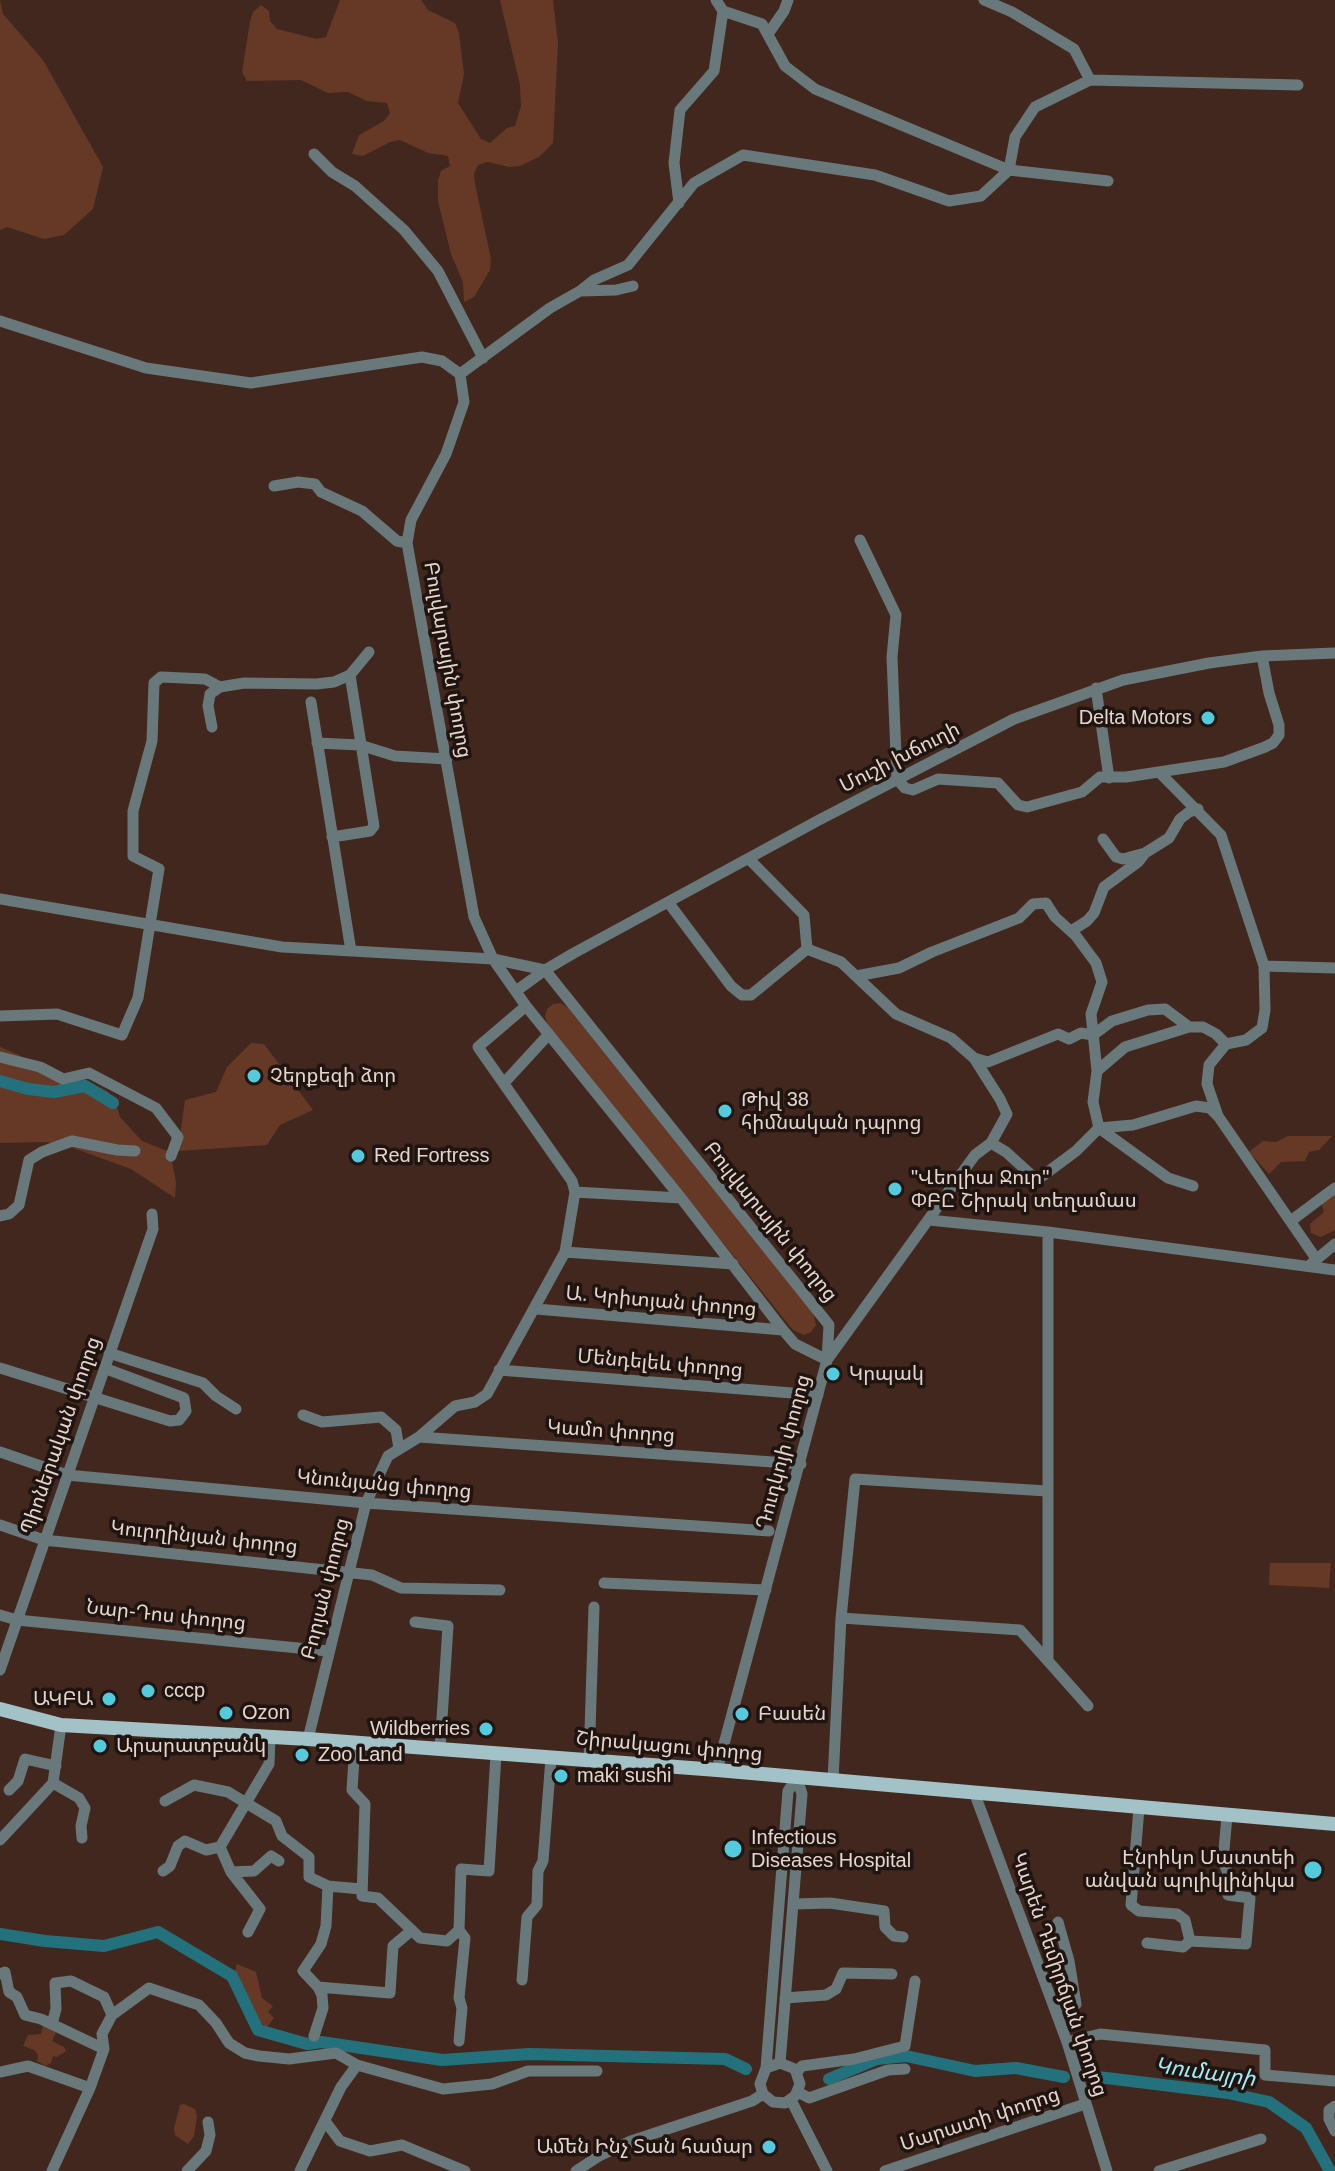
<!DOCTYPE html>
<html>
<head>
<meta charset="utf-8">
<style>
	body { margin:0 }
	canvas { display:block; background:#41271e }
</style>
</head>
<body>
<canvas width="1335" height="2171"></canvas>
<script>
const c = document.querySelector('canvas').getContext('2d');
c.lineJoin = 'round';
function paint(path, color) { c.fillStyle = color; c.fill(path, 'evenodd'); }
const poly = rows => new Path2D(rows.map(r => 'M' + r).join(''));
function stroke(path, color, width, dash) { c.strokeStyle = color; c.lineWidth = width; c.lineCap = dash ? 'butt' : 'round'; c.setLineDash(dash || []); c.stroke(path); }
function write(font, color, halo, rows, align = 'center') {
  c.font = font + ' Helvetica,"Noto Sans Armenian",sans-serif'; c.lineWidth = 7; c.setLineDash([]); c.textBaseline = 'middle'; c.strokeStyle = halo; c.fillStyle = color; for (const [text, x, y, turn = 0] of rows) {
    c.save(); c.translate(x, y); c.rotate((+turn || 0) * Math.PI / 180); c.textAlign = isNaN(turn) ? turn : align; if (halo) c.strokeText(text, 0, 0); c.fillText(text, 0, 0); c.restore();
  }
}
paint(poly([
	[0,0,3,14,43,60,103,167,93,209,64,235,44,239,7,227,0,230],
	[340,0,421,0,428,10,455,23,459,33,464,74,458,103,481,139,490,143,507,128,515,126,521,106,520,85,500,0,553,0,558,43,553,143,539,157,520,166,509,167,488,162,478,165,474,174,475,184,491,259,490,270,474,297,464,302,463,282,451,254,438,201,438,180,441,171,450,166,448,156,428,153,400,140,390,142,363,156,352,154,359,135,384,121,390,113,387,103,367,101,348,92,328,93,301,80,247,81,242,72,250,22,253,12,261,5,269,11,270,21,277,29,317,39,326,37],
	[561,1003,568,1008,813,1313,816,1325,811,1332,804,1335,793,1330,548,1025,545,1017,547,1009,553,1004],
	[251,1043,264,1044,313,1110,280,1125,267,1145,178,1151,185,1100,216,1092,227,1067],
	[0,1047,19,1055,44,1073,89,1082,107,1091,114,1098,120,1117,142,1141,170,1152,176,1182,175,1198,131,1169,65,1145,45,1142,0,1143],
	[1288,1136,1332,1136,1319,1150,1309,1152,1305,1161,1281,1162,1269,1174,1249,1152,1263,1141,1276,1142],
	[1335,1191,1335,1230,1321,1237,1311,1233,1310,1224,1324,1212,1321,1202],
	[1270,1563,1331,1563,1329,1588,1269,1585],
	[237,1964,256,1972,262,1998,273,2006,268,2012,274,2018,267,2027,260,2023,243,1992,235,1971],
	[43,2025,56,2032,52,2041,64,2047,66,2051,57,2057,53,2056,51,2063,46,2066,37,2061,38,2055,34,2050,23,2046,28,2035,41,2034],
	[184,2104,195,2109,197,2116,194,2136,188,2144,175,2135,174,2128,180,2105]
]), '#663826');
stroke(poly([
	[0,1081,28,1089,54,1092,85,1086,113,1103],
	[0,1934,45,1941,104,1946,158,1932,232,1976,258,2030,307,2044,321,2042,442,2060,529,2054,725,2059,746,2069],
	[1090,2076,1228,2093,1269,2102,1306,2128,1330,2171],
	[829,2079,877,2059,906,2056,975,2071,1016,2068,1064,2077]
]), '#23717d', 12);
stroke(poly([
	[716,0,723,11,762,24,785,66,815,89,1009,170,1108,181],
	[984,0,1012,12,1074,49,1090,80,1298,85],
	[768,34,784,11,788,0],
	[314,154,332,172,355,186,404,230,438,271,483,358],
	[679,203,674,163,680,110,714,71,723,11],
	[580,291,594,280,628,265,694,183,743,155,875,175,949,201,981,196,1009,170,1015,137,1035,107,1090,80],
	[0,321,146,368,251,383,422,357,442,361,460,374],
	[460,374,464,402,446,454,411,520,407,543,474,917,493,959,526,1006,681,1198,783,1330,795,1344,827,1360],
	[460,374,550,308,580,291,616,290,633,286],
	[274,486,298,482,315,484,321,492,362,511,397,541,407,543],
	[860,540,896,615,892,657,897,779,905,788,913,790,938,779,998,783,1018,805,1027,807,1082,792,1100,777,1126,777,1224,762,1265,747,1273,743,1279,735,1279,725,1269,693,1262,656],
	[1096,688,1109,778],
	[311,702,351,951],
	[212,727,208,706,210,694,220,687],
	[317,743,360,745,395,756,447,759],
	[1159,772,1221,835,1264,966,1265,1010,1262,1028,1246,1040,1226,1044,1209,1065,1207,1084,1218,1116,1317,1260],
	[332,837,370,831,374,826,350,675,369,652],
	[1103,839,1116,857,1123,859,1145,853],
	[749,859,804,915,807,949,841,962,896,1014,951,1038,974,1058,988,1062,1058,1034,1069,1039,1081,1033,1093,1035,1112,1021,1148,1010,1165,1009,1189,1027],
	[0,899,282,947,493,959,545,970,829,1325,827,1360],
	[668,902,731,986,742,995,751,995,807,949],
	[1071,931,1087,921,1094,913,1104,887,1138,862,1145,853,1169,838,1180,819,1189,812,1198,809],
	[1264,966,1335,968],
	[856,976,899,968,932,952,1019,918,1033,904,1046,903,1055,917,1076,936,1096,963,1102,982,1091,1014,1097,1071],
	[516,991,545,970,574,953,819,820,1014,719,1123,680,1209,663,1262,656,1335,653],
	[0,1016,57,1014,122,1035,138,998,159,869,133,856,133,811,152,741,154,683,161,677,205,679,220,687,244,683,316,684,334,682,350,675],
	[0,1057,40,1067,63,1079,89,1073,156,1108,178,1137,171,1156],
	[504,1083,549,1034],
	[991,1143,1006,1152,1037,1180,1076,1151,1099,1128,1093,1102,1097,1071,1125,1047,1189,1027,1203,1027,1216,1034,1226,1044],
	[1193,1186,1168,1178,1099,1128,1133,1125,1196,1106,1210,1108,1218,1116],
	[575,1192,681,1198],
	[0,1216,9,1214,19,1205,29,1160,42,1152,72,1141,117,1150,135,1151],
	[929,1220,1048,1232,1335,1270],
	[1292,1220,1335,1188],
	[1048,1232,1048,1661,1088,1706],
	[565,1252,733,1264],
	[1311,1264,1335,1244],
	[536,1309,783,1330],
	[109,1353,203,1383,216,1396,236,1409],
	[0,1368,170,1421,179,1420,186,1411,184,1398,104,1368],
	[499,1370,818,1395],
	[303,1415,322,1422,381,1417,396,1430,399,1449],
	[419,1437,801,1464],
	[0,1452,67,1475,366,1503,769,1531],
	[0,1525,44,1540,372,1575,401,1588,500,1590],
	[604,1583,766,1590],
	[0,1615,17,1620,328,1651],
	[841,1618,1020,1630,1048,1661],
	[415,1622,448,1626,440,1749],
	[0,1670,153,1229,152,1214],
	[308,1739,366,1503,388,1456,419,1437,455,1406,475,1402,487,1394,565,1252,575,1192,572,1181,478,1047,526,1006],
	[355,1743,352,1790,365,1804,362,1896,378,1898,420,1938,447,1941,459,1930,461,1869,489,1871,496,1754],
	[589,1761,594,1607],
	[717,1770,827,1360,975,1155,991,1143,1007,1114,1000,1099,974,1058],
	[833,1780,841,1618,855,1479,1047,1491],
	[53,1783,79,1798,85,1808,81,1826,82,1838],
	[9,1790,18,1781,25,1759,56,1766],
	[974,1792,1067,2042,1107,2171],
	[165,1801,194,1785,228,1792,276,1821,282,1836,309,1857,309,1877,328,1886],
	[1139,1808,1131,1905,1139,1911,1177,1914,1185,1920,1190,1941,1246,1944,1250,1898,1228,1895,1229,1876,1223,1861,1227,1816],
	[0,1840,53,1783,61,1725],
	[163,1871,170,1866,178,1846,185,1841,206,1850,220,1847],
	[231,1872,254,1871,271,1856,279,1861],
	[361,1889,328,1886,326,1926,321,1944,303,1971,318,1987,390,1993,393,1946,412,1930],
	[793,1904,830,1903,884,1911,885,1927,894,1936,903,1937],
	[248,1932,260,1909,231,1872,220,1847,269,1764,270,1737],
	[1147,1943,1183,1947,1190,1941],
	[0,1974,5,1972,9,1992,17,1997,25,2015,41,2019,104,2049],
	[522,1980,527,1917,537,1905,538,1871,543,1861,551,1758],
	[785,1998,826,1995,836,1989,843,1973,892,1974],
	[1056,2010,1076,2004,1069,1961,1058,1922],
	[52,2024,56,2009,55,1983,71,1981,104,1997,112,2015],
	[314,2036,323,2008,322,1995,318,1987],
	[459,2041,462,2008,459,1998,465,1938,459,1930],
	[1067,2042,1100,2034,1265,2050,1265,2075,1335,2081],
	[780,2063,802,1794,797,1778],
	[766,2068,780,2063,795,2069,800,2084,795,2096,785,2103,773,2102,763,2094,760,2084,766,2068,788,1791,797,1778],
	[0,2072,28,2066,90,2088],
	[797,2072,802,2066,854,2059,905,2046,915,1981],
	[798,2092,809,2098,888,2070,905,2069],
	[791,2100,827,2171],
	[1335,2106,1329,2110,1329,2119,1335,2131],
	[325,2121,340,2141,370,2151,402,2145,465,2171],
	[52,2171,90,2088,104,2049,102,2034,112,2015,149,1988,199,2005,216,2023,229,2043,245,2053,259,2056,289,2059,336,2053,357,2065,443,2089,492,2084,528,2071,597,2071],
	[187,2171,206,2151,210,2135,208,2122],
	[300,2171,341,2087,357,2065],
	[576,2171,599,2156,631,2141,752,2101,763,2094],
	[885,2171,1085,2104],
	[1159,2171,1261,2139]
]), '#69787b', 11);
stroke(poly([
	[0,1709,61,1725,308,1739,717,1770,1335,1824]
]), '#a2c2c8', 14);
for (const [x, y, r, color] of [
	[1208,718,8,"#54cadd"],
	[254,1076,8,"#54cadd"],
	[725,1111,8,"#54cadd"],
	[358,1156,8,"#54cadd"],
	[895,1189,8,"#54cadd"],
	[833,1374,8,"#54cadd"],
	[148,1691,8,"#54cadd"],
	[109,1699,8,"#54cadd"],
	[226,1713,8,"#54cadd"],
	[742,1714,8,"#54cadd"],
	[486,1729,8,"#54cadd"],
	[100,1746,8,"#54cadd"],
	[302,1755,8,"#54cadd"],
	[561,1776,8,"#54cadd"],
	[733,1849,10,"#54cadd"],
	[1313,1870,10,"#54cadd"],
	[769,2147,8,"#54cadd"]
]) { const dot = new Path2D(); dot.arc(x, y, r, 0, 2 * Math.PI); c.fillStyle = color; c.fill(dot); stroke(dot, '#1f140f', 3); }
write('20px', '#e6d5ce', '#1f140f', [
	["Բուլվարային փողոց",447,660,80],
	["Մուշի խճուղի",900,758,-27],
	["Բուլվարային փողոց",770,1222,51],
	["Ա. Կրիտյան փողոց",661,1302,5],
	["Մենդելեև փողոց",660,1364,5],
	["Կամո փողոց",611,1432,4],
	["Պիոներական փողոց",61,1436,-71],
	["Դուդկոյի փողոց",784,1452,-75],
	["Կնունյանց փողոց",384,1485,5],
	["Կուրղինյան փողոց",204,1538,6],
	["Բորյան փողոց",326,1589,-76],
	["Նար-Դոս փողոց",166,1616,6],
	["Շիրակացու փողոց",669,1747,5],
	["Կարեն Դեմիրճյան փողոց",1059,1975,71],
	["Մարատի փողոց",980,2120,-18]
]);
write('20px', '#e6d5ce', '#1f140f', [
	["Delta Motors",1192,718,"right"],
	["Չերքեզի ձոր",270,1076],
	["Թիվ 38",741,1100],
	["հիմնական դպրոց",741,1123],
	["Red Fortress",374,1156],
	["\"Վեոլիա Ջուր\"",911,1178],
	["ՓԲԸ Շիրակ տեղամաս",911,1201],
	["Կրպակ",849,1374],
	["ссср",164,1691],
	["ԱԿԲԱ",93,1699,"right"],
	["Ozon",242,1713],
	["Բասեն",758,1714],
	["Wildberries",470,1729,"right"],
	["Արարատբանկ",116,1746],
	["Zoo Land",318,1755],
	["maki sushi",577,1776],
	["Infectious",751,1838],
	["Diseases Hospital",751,1861],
	["Էնրիկո Մատտեի",1295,1858,"right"],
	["անվան պոլիկլինիկա",1295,1881,"right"],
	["Ամեն Ինչ Տան համար",753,2147,"right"]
], 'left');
write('italic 22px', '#a1ebf7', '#1f140f', [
	["Կումայրի",1205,2073,8]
]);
</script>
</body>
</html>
